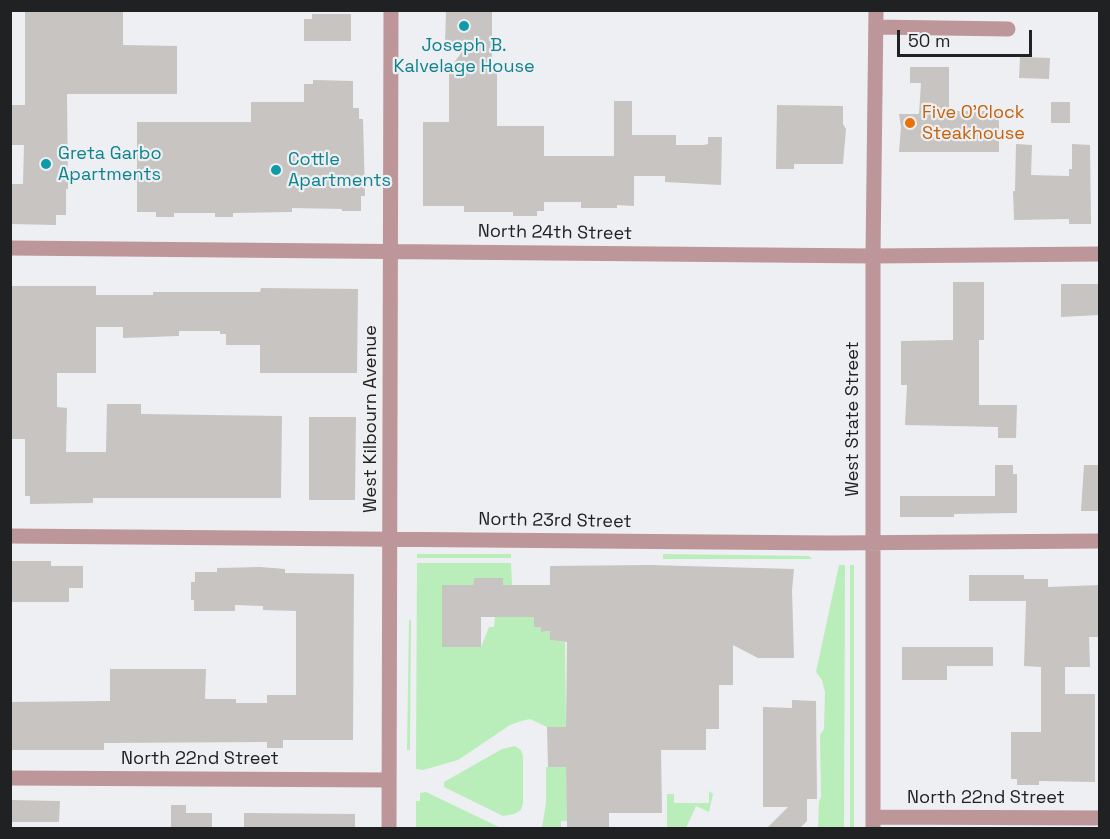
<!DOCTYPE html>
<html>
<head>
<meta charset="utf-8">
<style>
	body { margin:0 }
	#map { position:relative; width:1110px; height:839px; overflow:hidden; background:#eeeff2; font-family:"Space Grotesk",sans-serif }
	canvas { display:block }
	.frame { position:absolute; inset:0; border:12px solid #202122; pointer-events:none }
	.scale { position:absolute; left:897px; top:30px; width:135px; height:27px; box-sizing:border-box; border:3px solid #202122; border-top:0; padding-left:8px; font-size:18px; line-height:21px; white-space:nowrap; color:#202122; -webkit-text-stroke:4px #eeeff2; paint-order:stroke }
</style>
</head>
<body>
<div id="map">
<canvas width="1110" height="839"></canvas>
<div class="frame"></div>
<div class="scale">50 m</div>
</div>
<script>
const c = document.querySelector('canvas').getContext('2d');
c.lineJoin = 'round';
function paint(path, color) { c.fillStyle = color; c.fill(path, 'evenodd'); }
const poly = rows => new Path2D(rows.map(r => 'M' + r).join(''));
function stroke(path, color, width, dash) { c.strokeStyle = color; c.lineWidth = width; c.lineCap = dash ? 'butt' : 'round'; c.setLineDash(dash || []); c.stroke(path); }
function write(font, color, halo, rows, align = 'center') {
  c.font = font + ' "Space Grotesk",sans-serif'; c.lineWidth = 4.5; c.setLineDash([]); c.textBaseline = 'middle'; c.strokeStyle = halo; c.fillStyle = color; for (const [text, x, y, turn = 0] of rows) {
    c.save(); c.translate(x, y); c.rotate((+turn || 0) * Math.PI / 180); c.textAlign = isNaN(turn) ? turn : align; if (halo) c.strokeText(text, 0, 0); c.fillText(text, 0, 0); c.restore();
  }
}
paint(poly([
	[417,554,511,554,511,558,417,558],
	[663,554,809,556,812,559,663,559],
	[417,563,511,563,512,585,503,585,502,578,474,578,473,585,442,647,481,647,489,627,494,627,495,617,534,617,534,627,541,627,542,632,550,631,550,640,565,642,566,727,547,727,530,719,521,721,510,725,458,760,423,770,416,769],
	[839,565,845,565,844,828,818,828,819,802,821,797,820,735,824,729,825,692,822,680,816,672],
	[850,565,854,565,854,828,850,828],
	[409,620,411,620,410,750,407,750],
	[515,746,521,750,523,756,523,803,521,810,514,814,503,816,444,787,444,782,502,749],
	[546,767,566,767,567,821,561,821,561,828,542,828,546,803],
	[709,791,713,794,709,812,696,806,686,828,667,828,667,794,674,794,674,803,709,803],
	[426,792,501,828,416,828,416,801,420,801,420,793]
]), '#b9edba');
paint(poly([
	[25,10,123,10,123,45,177,46,177,94,67,94,68,189,66,189,66,215,56,215,56,225,10,224,10,184,23,184,24,145,10,145,10,105,25,105],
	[446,10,492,10,492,64,497,64,497,126,544,126,544,156,614,156,614,101,632,101,632,135,676,135,676,145,704,145,708,144,708,137,722,137,721,185,665,182,665,176,634,176,634,206,617,205,617,208,581,208,581,202,544,202,544,211,537,211,537,216,513,216,513,212,464,212,464,206,423,206,423,122,449,122,449,69,468,44,445,44],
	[312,14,351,14,351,41,304,41,304,19,312,19],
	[1020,57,1050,58,1049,79,1019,78],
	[910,67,949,67,949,111,999,111,999,152,899,152,901,127,899,114,919,114,921,83,910,83],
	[313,80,353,81,353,108,359,108,359,119,363,119,365,196,361,196,361,211,342,211,342,209,292,208,292,212,233,213,233,217,215,217,215,213,174,213,174,217,156,217,156,212,137,212,137,122,251,122,251,102,304,102,304,84,313,84],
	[1051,102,1070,102,1070,123,1051,123],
	[777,105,843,106,843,124,846,129,843,164,794,164,794,169,776,169],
	[1016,144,1032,145,1031,175,1069,176,1069,169,1072,169,1072,144,1090,145,1091,224,1069,224,1069,219,1014,220,1013,191,1015,191],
	[953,282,984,282,984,340,979,340,979,405,1017,405,1016,438,998,438,998,427,905,425,907,385,901,385,901,341,953,340],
	[1061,284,1099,284,1099,315,1061,317],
	[11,286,96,286,96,295,153,295,153,292,260,292,261,288,358,289,357,373,260,373,260,345,226,345,226,334,220,334,220,331,179,331,179,336,123,338,123,327,96,327,96,373,57,373,57,407,67,408,66,452,106,452,107,404,141,404,141,414,282,416,281,498,93,498,93,503,30,504,30,496,25,496,25,439,10,439],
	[309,417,356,417,355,500,309,500],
	[995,465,1013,465,1013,474,1017,474,1017,513,954,514,954,517,900,517,900,496,995,496],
	[1084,465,1100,465,1100,511,1081,511],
	[10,561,51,561,51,566,83,566,83,588,69,588,69,602,10,602],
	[649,565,794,569,792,590,794,658,758,658,733,645,733,685,719,685,719,729,706,729,706,750,661,750,662,813,609,813,609,828,567,828,566,767,548,767,547,727,566,727,567,642,550,640,550,631,541,632,541,627,534,627,534,617,481,617,481,647,442,647,442,585,473,585,474,578,503,578,503,585,550,585,550,566],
	[260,567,285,569,285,573,354,574,353,740,283,740,283,748,267,748,267,742,104,743,104,750,10,750,10,702,110,701,110,669,206,669,205,699,236,699,236,703,267,703,267,695,296,695,296,611,263,610,263,606,235,605,235,611,194,611,194,600,191,600,191,582,195,582,195,572,217,572,217,568],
	[969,575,1024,575,1024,579,1048,579,1048,587,1100,585,1100,637,1089,637,1090,667,1065,667,1065,694,1095,694,1095,782,1039,781,1039,785,1017,785,1017,779,1011,779,1011,732,1041,732,1041,667,1024,666,1026,601,969,601],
	[902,647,993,647,993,666,947,666,947,680,902,680],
	[792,700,816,701,817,799,807,799,807,821,800,828,767,828,788,807,763,807,763,707,792,708],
	[10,800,60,801,59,822,10,822],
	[171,805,186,805,186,813,212,813,212,828,171,828],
	[244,813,355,814,355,828,244,828]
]), '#c7c4c2');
stroke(poly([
	[876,27,1008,29],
	[10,248,873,256,1100,254],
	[10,536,831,543,1100,541],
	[10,778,389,780],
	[873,817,1100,818],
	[389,828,391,10],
	[873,828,873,256,876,10]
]), '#bc9698', 15);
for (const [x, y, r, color] of [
	[464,26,6,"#0f9aa8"],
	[910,123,6,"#e8710a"],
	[46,164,6,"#0f9aa8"],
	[276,170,6,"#0f9aa8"]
]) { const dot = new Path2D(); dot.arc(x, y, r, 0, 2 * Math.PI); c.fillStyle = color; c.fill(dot); stroke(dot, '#eeeff2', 2); }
write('18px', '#0d838f', '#eeeff2', [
	["Joseph B.",464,46,"center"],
	["Kalvelage House",464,67,"center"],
	["Greta Garbo",58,154],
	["Apartments",58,175],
	["Cottle",288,160],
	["Apartments",288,181]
], 'left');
write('18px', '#c56008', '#eeeff2', [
	["Five O'Clock",922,113],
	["Steakhouse",922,134]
], 'left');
write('18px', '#202122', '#eeeff2', [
	["North 24th Street",555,233,1],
	["West Kilbourn Avenue",371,419,-90],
	["West State Street",853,419,-90],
	["North 23rd Street",555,521,1],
	["North 22nd Street",200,759],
	["North 22nd Street",986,798]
]);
</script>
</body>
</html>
